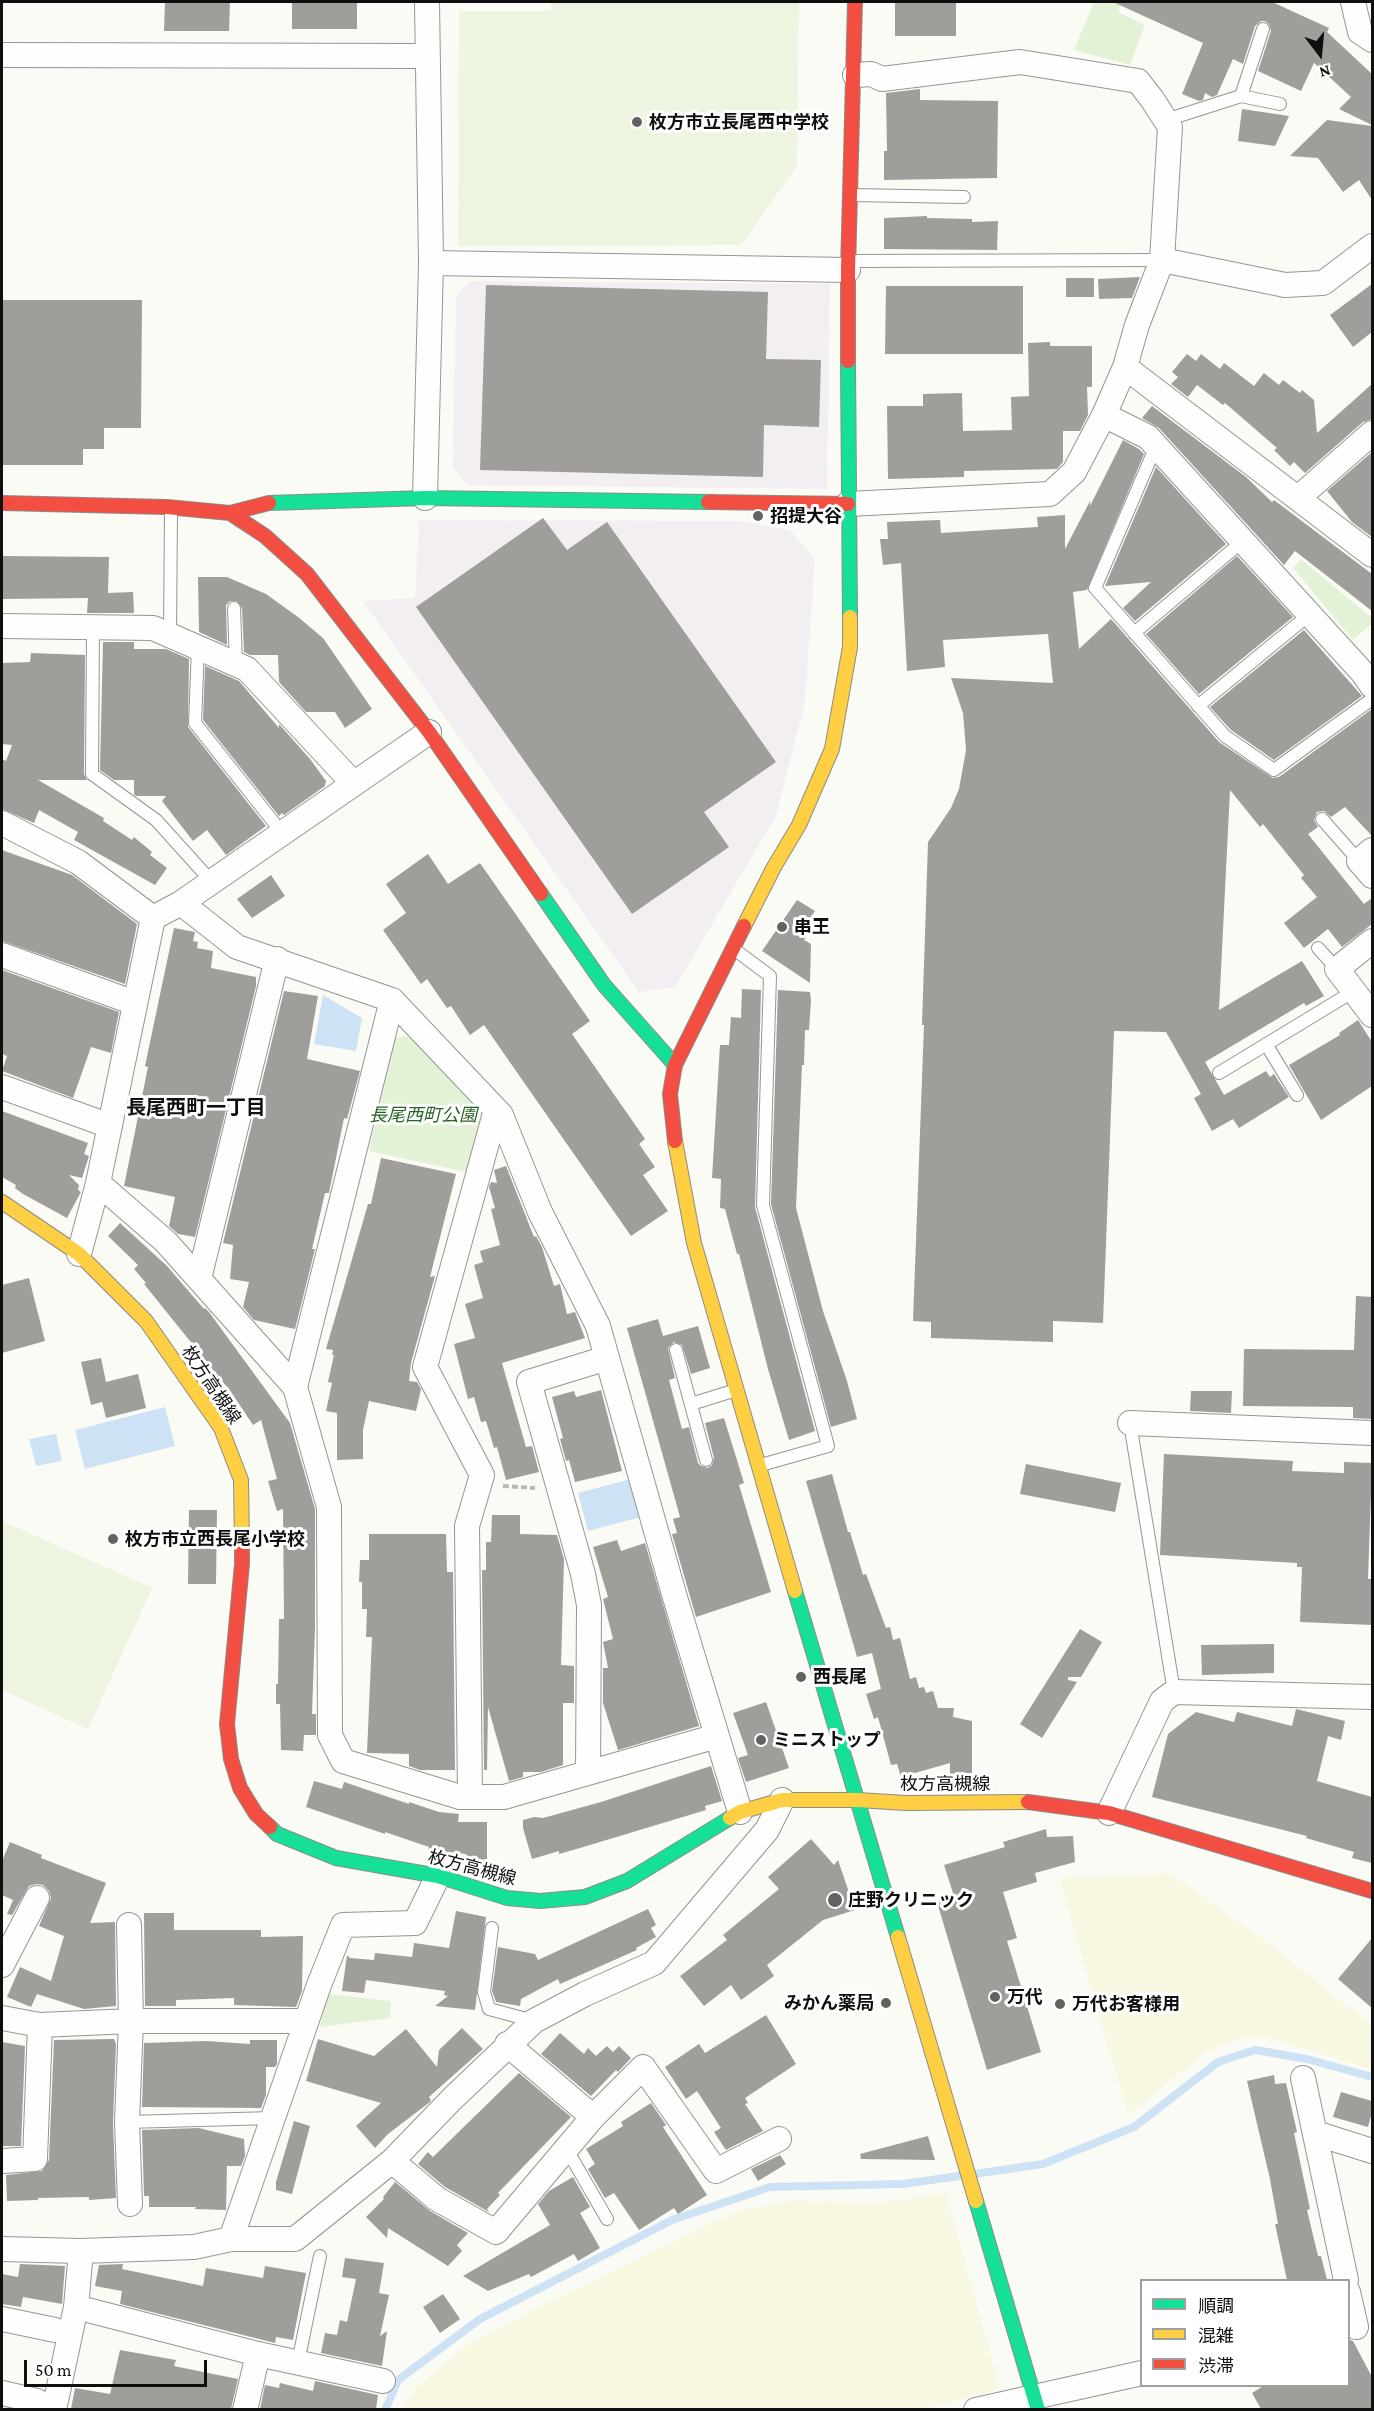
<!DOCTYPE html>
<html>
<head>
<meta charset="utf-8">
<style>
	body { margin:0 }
	#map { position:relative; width:1374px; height:2411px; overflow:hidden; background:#fbfbf5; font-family:"Crimson Pro","Noto Sans JP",serif }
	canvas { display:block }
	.frame { position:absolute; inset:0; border:3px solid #0f0f0f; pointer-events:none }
	.legend { position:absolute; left:1140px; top:2279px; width:210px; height:108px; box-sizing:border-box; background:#fff; border:2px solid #9f9f9f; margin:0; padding:8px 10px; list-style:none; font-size:18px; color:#0f0f0f }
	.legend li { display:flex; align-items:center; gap:12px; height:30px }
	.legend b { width:30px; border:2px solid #9f9f9f }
	.north { position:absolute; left:1290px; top:24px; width:60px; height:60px; -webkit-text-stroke:4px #fff; paint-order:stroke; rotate:164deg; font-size:16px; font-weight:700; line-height:24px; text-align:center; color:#0f0f0f }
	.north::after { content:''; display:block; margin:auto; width:21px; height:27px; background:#0f0f0f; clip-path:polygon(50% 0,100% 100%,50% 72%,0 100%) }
	.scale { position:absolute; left:24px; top:2360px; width:183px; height:27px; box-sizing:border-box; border:3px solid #0f0f0f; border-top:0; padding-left:8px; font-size:18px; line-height:21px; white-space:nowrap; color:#0f0f0f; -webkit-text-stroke:4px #fff; paint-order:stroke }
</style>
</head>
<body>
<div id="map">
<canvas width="1374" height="2411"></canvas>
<div class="frame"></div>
<ul class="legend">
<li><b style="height:8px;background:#16e098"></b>順調</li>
<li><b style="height:8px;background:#ffcf43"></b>混雑</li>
<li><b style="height:8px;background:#f24e42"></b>渋滞</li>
</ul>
<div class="north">N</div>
<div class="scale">50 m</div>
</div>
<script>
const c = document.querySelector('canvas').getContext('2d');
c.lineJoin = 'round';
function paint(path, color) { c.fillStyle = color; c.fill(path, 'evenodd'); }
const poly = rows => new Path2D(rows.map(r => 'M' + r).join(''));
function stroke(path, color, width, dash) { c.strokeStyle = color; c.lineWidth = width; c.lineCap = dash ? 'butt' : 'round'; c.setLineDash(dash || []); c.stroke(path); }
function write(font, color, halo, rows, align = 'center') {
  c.font = font + ' "Crimson Pro","Noto Sans JP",serif'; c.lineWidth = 6; c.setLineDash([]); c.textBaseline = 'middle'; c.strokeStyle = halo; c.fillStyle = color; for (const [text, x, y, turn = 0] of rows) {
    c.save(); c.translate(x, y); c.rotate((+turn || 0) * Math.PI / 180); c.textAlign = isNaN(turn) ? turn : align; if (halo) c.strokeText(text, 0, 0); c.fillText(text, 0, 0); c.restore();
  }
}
paint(poly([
	[470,281,830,284,827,489,467,485,453,468,456,297],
	[419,520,739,521,790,530,815,559,805,702,776,816,675,987,639,992,363,601,415,598]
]), '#f3eef1');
paint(poly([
	[1171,1874,1275,1948,1336,1998,1372,2023,1372,2070,1267,2037,1238,2039,1206,2052,1128,2115,1059,1878],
	[946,2193,1000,2389,919,2410,402,2409,415,2389,467,2345,534,2309,738,2211,795,2201,874,2204]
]), '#f7f7e2');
paint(poly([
	[1094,2,1122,2,1118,12,1145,25,1130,65,1074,50],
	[1301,559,1372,618,1372,623,1353,640,1293,568],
	[409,1036,478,1106,483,1119,471,1173,369,1151,394,1038],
	[328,1994,391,2001,390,2018,320,2027]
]), '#e3f1d6');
paint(poly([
	[551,2,799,2,797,166,741,245,458,246,459,11,551,11],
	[2,1521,152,1588,88,1729,2,1690]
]), '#edf5e0');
paint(poly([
	[323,995,362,1018,356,1051,314,1044],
	[165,1407,175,1446,85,1469,75,1430],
	[56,1434,62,1461,36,1466,29,1439],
	[631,1479,641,1517,588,1531,578,1493]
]), '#cde2f4');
stroke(poly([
	[974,2174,1043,2164,1134,2127,1218,2062,1255,2050,1307,2059,1372,2077],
	[385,2410,398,2380,480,2319,672,2220,770,2187,903,2184,959,2176]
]), '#cde2f4', 8);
paint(poly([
	[165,2,230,2,229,31,164,31],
	[292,2,357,2,357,29,292,29],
	[895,2,956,2,956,36,895,36],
	[1113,2,1272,2,1329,28,1327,32,1372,74,1372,125,1339,109,1351,97,1314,63,1301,91,1258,71,1271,31,1269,24,1265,21,1261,21,1255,26,1243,64,1233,59,1217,95,1212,97,1205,93,1203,100,1199,101,1182,94,1203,43],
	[920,89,920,100,998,101,997,178,884,180,884,151,887,151,886,93],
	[1242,109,1289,116,1275,146,1238,141],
	[1327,120,1372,126,1372,200,1359,180,1343,192,1318,158,1290,156],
	[927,216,927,218,972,219,972,222,998,221,997,250,884,249,884,218],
	[1140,277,1132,298,1099,299,1098,279],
	[1066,278,1094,278,1094,297,1066,297],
	[1372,284,1372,332,1353,347,1330,315],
	[486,285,768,292,766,359,821,360,819,427,764,425,763,477,480,470],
	[886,286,1023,286,1023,354,885,354],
	[2,300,142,300,141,428,104,428,104,449,83,449,83,465,2,465],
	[1050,342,1050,346,1092,346,1092,387,1087,387,1088,415,1080,431,1063,431,1063,462,1057,469,964,471,964,477,888,479,887,406,923,406,923,394,962,393,963,431,1012,430,1011,397,1029,396,1028,343],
	[1187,354,1196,361,1201,354,1220,369,1224,363,1254,386,1264,373,1279,385,1283,380,1300,393,1302,390,1314,400,1317,433,1372,384,1372,419,1363,422,1305,473,1294,462,1290,466,1274,450,1277,448,1225,403,1223,405,1197,385,1188,397,1171,384,1178,377,1172,372],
	[1152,406,1246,477,1272,502,1274,500,1372,574,1372,611,1295,551,1284,565,1159,428,1142,418],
	[1123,440,1139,449,1144,454,1087,590,1073,592,1079,649,1111,619,1219,742,1273,778,1279,777,1372,709,1372,836,1345,807,1331,817,1324,811,1317,812,1314,820,1318,827,1308,834,1364,904,1372,898,1372,924,1342,947,1328,929,1304,948,1284,923,1317,897,1301,878,1304,875,1263,824,1260,827,1230,790,1219,1010,1302,961,1324,996,1306,1006,1304,1003,1205,1062,1224,1095,1266,1071,1270,1077,1274,1074,1289,1097,1239,1128,1233,1119,1212,1131,1194,1098,1201,1094,1166,1032,1114,1031,1103,1323,1053,1321,1053,1342,931,1338,931,1322,913,1321,924,1025,922,1025,928,842,951,808,959,789,966,750,963,713,951,678,1053,683,1048,634,943,640,945,667,907,671,901,563,883,565,880,539,888,539,887,522,940,520,941,533,1038,527,1037,517,1065,515,1065,549,1090,501,1090,506],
	[1372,452,1372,537,1352,522,1327,491],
	[1156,467,1226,544,1135,621,1123,608,1151,582,1105,586],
	[543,518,567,550,607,522,776,762,704,812,729,847,632,914,416,607],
	[2,556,109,557,108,593,133,592,134,613,87,613,88,598,2,599],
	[1237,556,1293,617,1199,694,1146,634],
	[198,577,227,577,266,594,298,617,323,638,372,709,345,728,335,712,306,712,279,682,278,655,250,655,244,652,242,608,237,601,230,601,226,605,227,645,199,632],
	[1304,630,1362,696,1274,760,1231,730,1210,707],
	[103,642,134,642,134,649,166,649,189,659,188,727,266,826,226,855,207,830,193,841,162,801,166,796,136,796,134,794,134,780,114,780,100,770],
	[31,653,85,655,84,774,87,780,38,780,104,818,103,821,132,840,134,837,152,852,150,855,167,868,155,885,74,840,78,832,39,810,34,823,2,809,2,759,6,761,12,745,2,744,2,663,30,662],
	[205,666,239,681,279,728,279,724,310,759,326,781,325,786,284,815,282,813,279,816,203,720],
	[2,850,72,875,137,924,125,984,2,941],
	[428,854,448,884,480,863,590,1021,572,1034,645,1139,639,1144,655,1167,643,1175,668,1211,631,1236,484,1025,470,1035,451,1006,447,1008,427,979,421,984,383,930,406,913,386,884],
	[271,875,285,896,252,918,237,899],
	[797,900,815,911,811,917,816,921,804,940,811,944,810,983,762,951],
	[174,928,195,932,193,941,198,942,197,948,213,951,211,968,256,977,256,986,195,1237,178,1234,169,1226,175,1197,124,1186,148,1067,145,1066],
	[2,970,119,1012,111,1053,91,1047,73,1098,2,1071,7,1056,2,1054],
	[742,989,761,990,755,1207,815,1431,789,1440,768,1369,739,1254,737,1254,725,1209,720,1208,721,1179,712,1178,720,1045,729,1045,731,1017,741,1018],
	[778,990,810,992,811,1001,809,1030,805,1030,804,1065,802,1065,796,1208,823,1311,847,1381,857,1419,831,1427,771,1204],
	[284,991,318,996,307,1059,360,1071,347,1119,344,1118,329,1193,325,1193,312,1249,315,1249,295,1329,254,1320,243,1307,249,1282,230,1279,233,1245,223,1243],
	[1358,1020,1372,1042,1372,1086,1321,1120,1289,1065,1340,1035,1339,1033],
	[2,1111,88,1143,84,1154,89,1156,82,1178,69,1175,79,1185,78,1190,81,1192,67,1218,23,1194,15,1188,16,1185,2,1177],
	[381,1158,456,1174,430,1277,435,1276,411,1363,409,1381,417,1382,421,1389,416,1411,369,1401,363,1430,363,1459,337,1460,337,1413,326,1411,332,1383,328,1382,334,1355,332,1355,333,1350,326,1349,368,1204,371,1204],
	[506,1166,534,1237,536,1236,542,1247,554,1286,560,1284,567,1314,575,1312,585,1338,502,1363,526,1447,532,1446,539,1472,506,1480,497,1447,494,1448,486,1421,481,1422,474,1397,468,1399,454,1344,475,1338,465,1304,483,1298,474,1265,483,1262,480,1251,500,1245,491,1209,495,1208,489,1187,491,1182,497,1183,494,1170],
	[120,1223,167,1266,204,1309,205,1308,209,1312,290,1423,315,1509,315,1628,312,1714,316,1714,316,1735,304,1735,303,1751,281,1750,280,1704,276,1704,276,1684,278,1684,279,1619,284,1619,283,1509,277,1511,268,1481,277,1479,261,1420,253,1425,231,1392,144,1284,146,1283,134,1269,138,1265,108,1236],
	[29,1278,45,1341,2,1353,2,1285],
	[1356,1296,1372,1297,1372,1419,1353,1418,1353,1407,1243,1406,1244,1349,1354,1350],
	[658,1319,663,1336,698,1326,710,1368,691,1374,682,1345,674,1342,668,1348,675,1378,669,1380,682,1429,689,1427,698,1463,701,1466,708,1468,712,1465,714,1458,705,1423,724,1418,744,1483,739,1485,771,1592,696,1617,672,1534,677,1533,673,1519,680,1517,627,1328],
	[101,1358,106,1382,138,1374,146,1408,106,1418,102,1402,91,1405,81,1362],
	[601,1390,622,1471,575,1482,569,1460,566,1461,560,1439,563,1438,552,1397,574,1391,576,1397],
	[1191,1391,1232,1391,1231,1413,1190,1411],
	[1164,1454,1293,1461,1292,1471,1344,1473,1344,1462,1372,1463,1368,1579,1372,1579,1372,1625,1300,1622,1302,1567,1297,1567,1297,1563,1160,1555],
	[1026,1464,1121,1483,1115,1512,1020,1494],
	[832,1474,848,1532,850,1532,863,1575,866,1574,886,1628,890,1627,893,1640,900,1638,910,1679,916,1677,919,1688,924,1687,926,1693,933,1691,938,1708,954,1708,953,1717,972,1721,972,1776,950,1775,950,1763,901,1777,897,1764,891,1765,878,1717,874,1719,866,1694,881,1689,872,1653,857,1657,806,1481],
	[189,1510,217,1510,216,1584,188,1584],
	[492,1515,520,1515,520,1534,557,1535,564,1559,561,1665,574,1666,574,1703,563,1703,563,1765,541,1772,523,1772,523,1777,509,1781,488,1707,487,1770,484,1770,482,1570,486,1570,486,1542,491,1542],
	[369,1534,446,1534,447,1572,453,1572,455,1770,420,1770,409,1766,409,1754,367,1753,372,1637,366,1637,367,1609,362,1609,362,1582,359,1582,360,1560,369,1560],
	[617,1540,621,1551,645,1543,699,1726,618,1750,603,1703,603,1668,608,1668,603,1642,613,1639,603,1599,608,1597,593,1547],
	[1080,1629,1102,1642,1081,1677,1068,1677,1068,1680,1077,1682,1042,1738,1020,1724],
	[1274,1644,1274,1673,1202,1675,1201,1645],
	[766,1702,789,1768,746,1782,738,1758,748,1755,733,1713],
	[1296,1709,1345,1721,1341,1740,1328,1736,1317,1781,1372,1797,1372,1863,1352,1858,1354,1852,1306,1838,1307,1836,1152,1797,1168,1734,1196,1712,1234,1722,1237,1712,1292,1726],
	[711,1766,722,1801,705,1806,706,1810,580,1848,559,1854,559,1851,532,1859,523,1828,523,1820,534,1817,543,1818,601,1802],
	[314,1781,342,1789,344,1782,409,1804,409,1802,439,1812,459,1814,458,1822,487,1822,487,1861,466,1861,466,1854,428,1850,429,1847,385,1832,385,1834,306,1807],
	[1046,1829,1047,1837,1073,1836,1075,1862,1035,1873,1037,1882,1003,1892,1017,1938,1007,1941,1041,2052,987,2070,937,1902,953,1893,944,1865,1005,1847,1003,1842],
	[811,1839,834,1865,838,1860,855,1910,823,1920,767,1965,774,1976,741,2000,731,1985,704,2006,680,1976,727,1940,723,1935,779,1889,768,1877],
	[10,1842,42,1855,41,1858,106,1883,90,1923,115,1922,116,2006,84,2009,37,1994,31,2007,7,1997,20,1967,51,1981,64,1936,39,1926,51,1898,49,1891,43,1885,36,1884,29,1886,12,1915,7,1914,13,1900,2,1895,2,1861],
	[648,1909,656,1925,651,1928,656,1937,636,1948,637,1950,560,1984,558,1979,521,1999,520,2006,496,2002,492,1991,498,1947,535,1954,538,1960],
	[456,1911,486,1917,475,2010,435,2006,448,1996,444,1995,445,1991,366,1980,364,1993,342,1991,347,1955,350,1958,374,1960,375,1953,412,1957,414,1943,449,1948],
	[144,1913,174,1913,174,1930,261,1930,261,1937,303,1936,302,1991,296,2007,234,2005,234,1998,176,2000,176,2006,145,2006],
	[1372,1938,1372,2008,1338,1979],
	[766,2015,796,2064,745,2098,748,2103,745,2104,763,2131,726,2150,714,2132,721,2128,697,2091,686,2099,665,2067,699,2044,705,2053],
	[462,2028,483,2049,429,2097,431,2100,430,2102,388,2134,375,2148,356,2126,381,2103,306,2081,318,2039,374,2056,406,2029,437,2067,439,2050],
	[560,2033,584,2054,588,2048,596,2056,607,2046,613,2052,619,2046,631,2058,618,2072,616,2070,591,2096,541,2054],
	[114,2039,116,2044,113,2123,116,2198,89,2200,89,2197,38,2198,38,2200,7,2201,6,2175,42,2171,49,2160,54,2040],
	[250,2040,277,2040,277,2064,275,2067,266,2067,266,2095,261,2108,142,2107,144,2043,206,2041,250,2044],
	[2,2042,25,2046,21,2146,2,2146],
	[519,2073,571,2117,498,2193,500,2195,487,2209,489,2212,445,2187,418,2164,428,2152,433,2157],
	[1274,2075,1275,2084,1286,2083,1297,2132,1294,2133,1310,2209,1307,2210,1318,2256,1321,2256,1327,2280,1287,2280,1275,2224,1278,2224,1270,2179,1247,2081],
	[1341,2092,1372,2101,1372,2112,1368,2127,1333,2117],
	[651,2103,666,2125,663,2127,707,2195,678,2214,674,2208,639,2230,614,2193,605,2198,588,2169,595,2164,586,2149,623,2126,621,2122],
	[294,2121,310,2126,292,2194,276,2190,276,2182],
	[199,2128,244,2139,245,2156,241,2166,227,2166,226,2210,195,2209,196,2207,149,2207,149,2196,144,2196,142,2130],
	[928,2136,935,2160,861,2159,860,2154],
	[780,2155,786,2164,758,2181,751,2169],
	[573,2177,590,2207,580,2213,600,2248,578,2261,574,2254,531,2277,529,2274,488,2291,463,2276,550,2225,538,2204,549,2191],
	[395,2182,430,2211,468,2233,457,2245,462,2251,448,2266,388,2228,387,2238,366,2217,384,2199,383,2197],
	[345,2258,384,2263,379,2293,389,2295,380,2336,387,2331,382,2366,321,2353,325,2333,337,2335,340,2320,347,2322,356,2279,342,2277],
	[20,2264,65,2266,62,2304,23,2297,21,2307,2,2304,2,2274,18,2277],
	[123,2264,122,2269,203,2286,206,2268,263,2278,265,2266,306,2273,293,2340,276,2337,275,2343,120,2304,122,2291,95,2286,99,2265],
	[443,2294,460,2319,440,2333,423,2307],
	[1348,2339,1353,2341,1372,2377,1372,2409,1261,2409,1252,2393,1265,2385,1348,2385],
	[120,2350,176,2360,174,2366,238,2379,231,2409,71,2409,75,2388,110,2394],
	[315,2381,378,2395,376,2409,260,2409,265,2385,279,2388,280,2383,313,2391]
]), '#9f9e9a');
const lane = poly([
	[1241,96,1263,29],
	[1166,120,1241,96,1280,104],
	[851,195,964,197],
	[848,261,1162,260],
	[1156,446,1095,588,1225,736,1274,770,1372,699],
	[234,608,236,663],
	[93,627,92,774,156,820,212,882],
	[1134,633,1244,540],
	[170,635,171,510],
	[198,647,195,723,283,834],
	[1198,706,1310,614],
	[1322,819,1359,861],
	[1318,948,1337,969],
	[734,949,770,976,763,1205,828,1446,761,1465],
	[1266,1044,1297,1095],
	[1219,1073,1354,991],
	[676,1350,706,1460],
	[691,1404,733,1391],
	[1130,1423,1174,1692],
	[492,1928,484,1992,489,2009,534,2021],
	[127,2122,273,2118],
	[566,2148,607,2219],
	[298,2362,320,2256]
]);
const street = poly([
	[1353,2,1360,32,1372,40],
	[2,55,427,56],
	[1162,260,1285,285,1323,283,1372,246],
	[431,263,848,270],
	[1125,367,1372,555],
	[1104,415,1148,437,1156,446,1363,673,1372,686],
	[425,498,431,263,427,2],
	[1298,498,1372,433],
	[848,504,1050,494,1074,472,1104,415,1125,367,1137,325,1162,260,1170,127,1152,99,1138,81,1020,62,882,79,871,74,855,75],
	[2,626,153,628,247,669,354,784],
	[2,823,78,862,153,918,181,903,429,732],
	[1372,850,1359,861,1372,876],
	[181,903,237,947,392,1000,501,1115,540,1212,598,1326,674,1594,740,1812],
	[1372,941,1337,969,1372,1015],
	[2,955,135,1003],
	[2,1087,110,1126],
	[98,1183,166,1242,295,1387,329,1507,330,1735,343,1761,460,1797,504,1797,717,1736],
	[79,1254,98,1183,153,918],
	[199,1279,277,959],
	[295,1387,392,1000],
	[1130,1423,1372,1433],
	[588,1773,589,1605,583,1574,529,1382,607,1358],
	[470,1797,467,1526,482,1475,425,1367,496,1110],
	[1109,1813,1162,1701,1174,1692,1372,1697],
	[129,1925,131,2021,127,2122,130,2204],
	[2,1965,37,1898],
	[2,2018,40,2025,131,2021,306,2021],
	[507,2044,593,2117],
	[1303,2078,1346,2280],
	[1315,2133,1372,2151],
	[2,2161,35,2159,40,2025],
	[392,2161,437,2199,496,2232,593,2117,643,2067,716,2171,779,2139],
	[231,2239,319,1985,343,1925,415,1923,438,1876],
	[2,2249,81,2251],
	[1348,2292,1356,2327],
	[76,2307,258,2354,383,2381],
	[2,2319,55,2330],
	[2,2393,37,2401],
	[54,2410,76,2307,81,2251,194,2247,231,2239,295,2239,392,2161,452,2099,534,2021,585,1994,654,1963,767,1830,782,1800],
	[245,2410,258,2354],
	[976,2410,1142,2373]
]);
const fast = poly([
	[848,361,850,617],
	[269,503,425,498,708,502],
	[541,894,604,985,675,1065],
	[795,1591,898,1937],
	[270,1827,277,1834,336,1858,438,1876,507,1898,540,1901,585,1897,627,1881,730,1818],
	[976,2201,1038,2410]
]);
const slow = poly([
	[744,926,774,867,799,825,832,749,850,647,850,617],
	[675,1141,694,1243,795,1591],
	[2,1202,79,1254,146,1321,221,1428,241,1480,242,1544],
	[730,1818,740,1812,782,1800,858,1800,906,1803,1028,1802],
	[898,1937,976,2201]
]);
const jam = poly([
	[848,361,848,270,855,2],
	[708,502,848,504],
	[2,503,167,507,230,513,269,503],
	[230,513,265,536,307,574,429,732,541,894],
	[675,1141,670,1094,675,1065,744,926],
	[242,1544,242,1564,227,1724,231,1759,240,1788,256,1814,270,1827],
	[1028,1802,1109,1813,1372,1891]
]);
stroke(lane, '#959593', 14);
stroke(street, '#959593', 26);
stroke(fast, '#8c8c89', 16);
stroke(slow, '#8c8c89', 16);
stroke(jam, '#8c8c89', 16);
stroke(poly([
	[503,1486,535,1488]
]), '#b9b9b8', 4, [6, 3]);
stroke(lane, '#fefefe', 12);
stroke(street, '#fefefe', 24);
stroke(fast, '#16e098', 14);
stroke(slow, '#ffcf43', 14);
stroke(jam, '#f24e42', 14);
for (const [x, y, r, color] of [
	[637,122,6,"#626260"],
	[758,516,6,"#626260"],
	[782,927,6,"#626260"],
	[113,1539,6,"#626260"],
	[801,1677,6,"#626260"],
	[761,1740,6,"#626260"],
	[835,1900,8,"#626260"],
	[995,1997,6,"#626260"],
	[886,2003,6,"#626260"],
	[1060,2004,6,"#626260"]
]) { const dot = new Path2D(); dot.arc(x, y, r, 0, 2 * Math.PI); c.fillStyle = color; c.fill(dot); stroke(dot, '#fff', 2); }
write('bold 18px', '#0f0f0f', '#fff', [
	["枚方市立長尾西中学校",649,122],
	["招提大谷",770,516],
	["串王",794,927],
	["枚方市立西長尾小学校",125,1539],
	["西長尾",813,1677],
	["ミニストップ",773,1740],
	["庄野クリニック",848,1900],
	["万代",1007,1997],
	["みかん薬局",874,2003,"right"],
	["万代お客様用",1072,2004]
], 'left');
write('italic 18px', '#296522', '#fff', [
	["長尾西町公園",423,1115]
]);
write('18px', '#0f0f0f', '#fff', [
	["枚方高槻線",211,1385,56],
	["枚方高槻線",945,1784],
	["枚方高槻線",472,1868,15]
]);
write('bold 20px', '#0f0f0f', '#fff', [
	["長尾西町一丁目",196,1108]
]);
</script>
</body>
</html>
